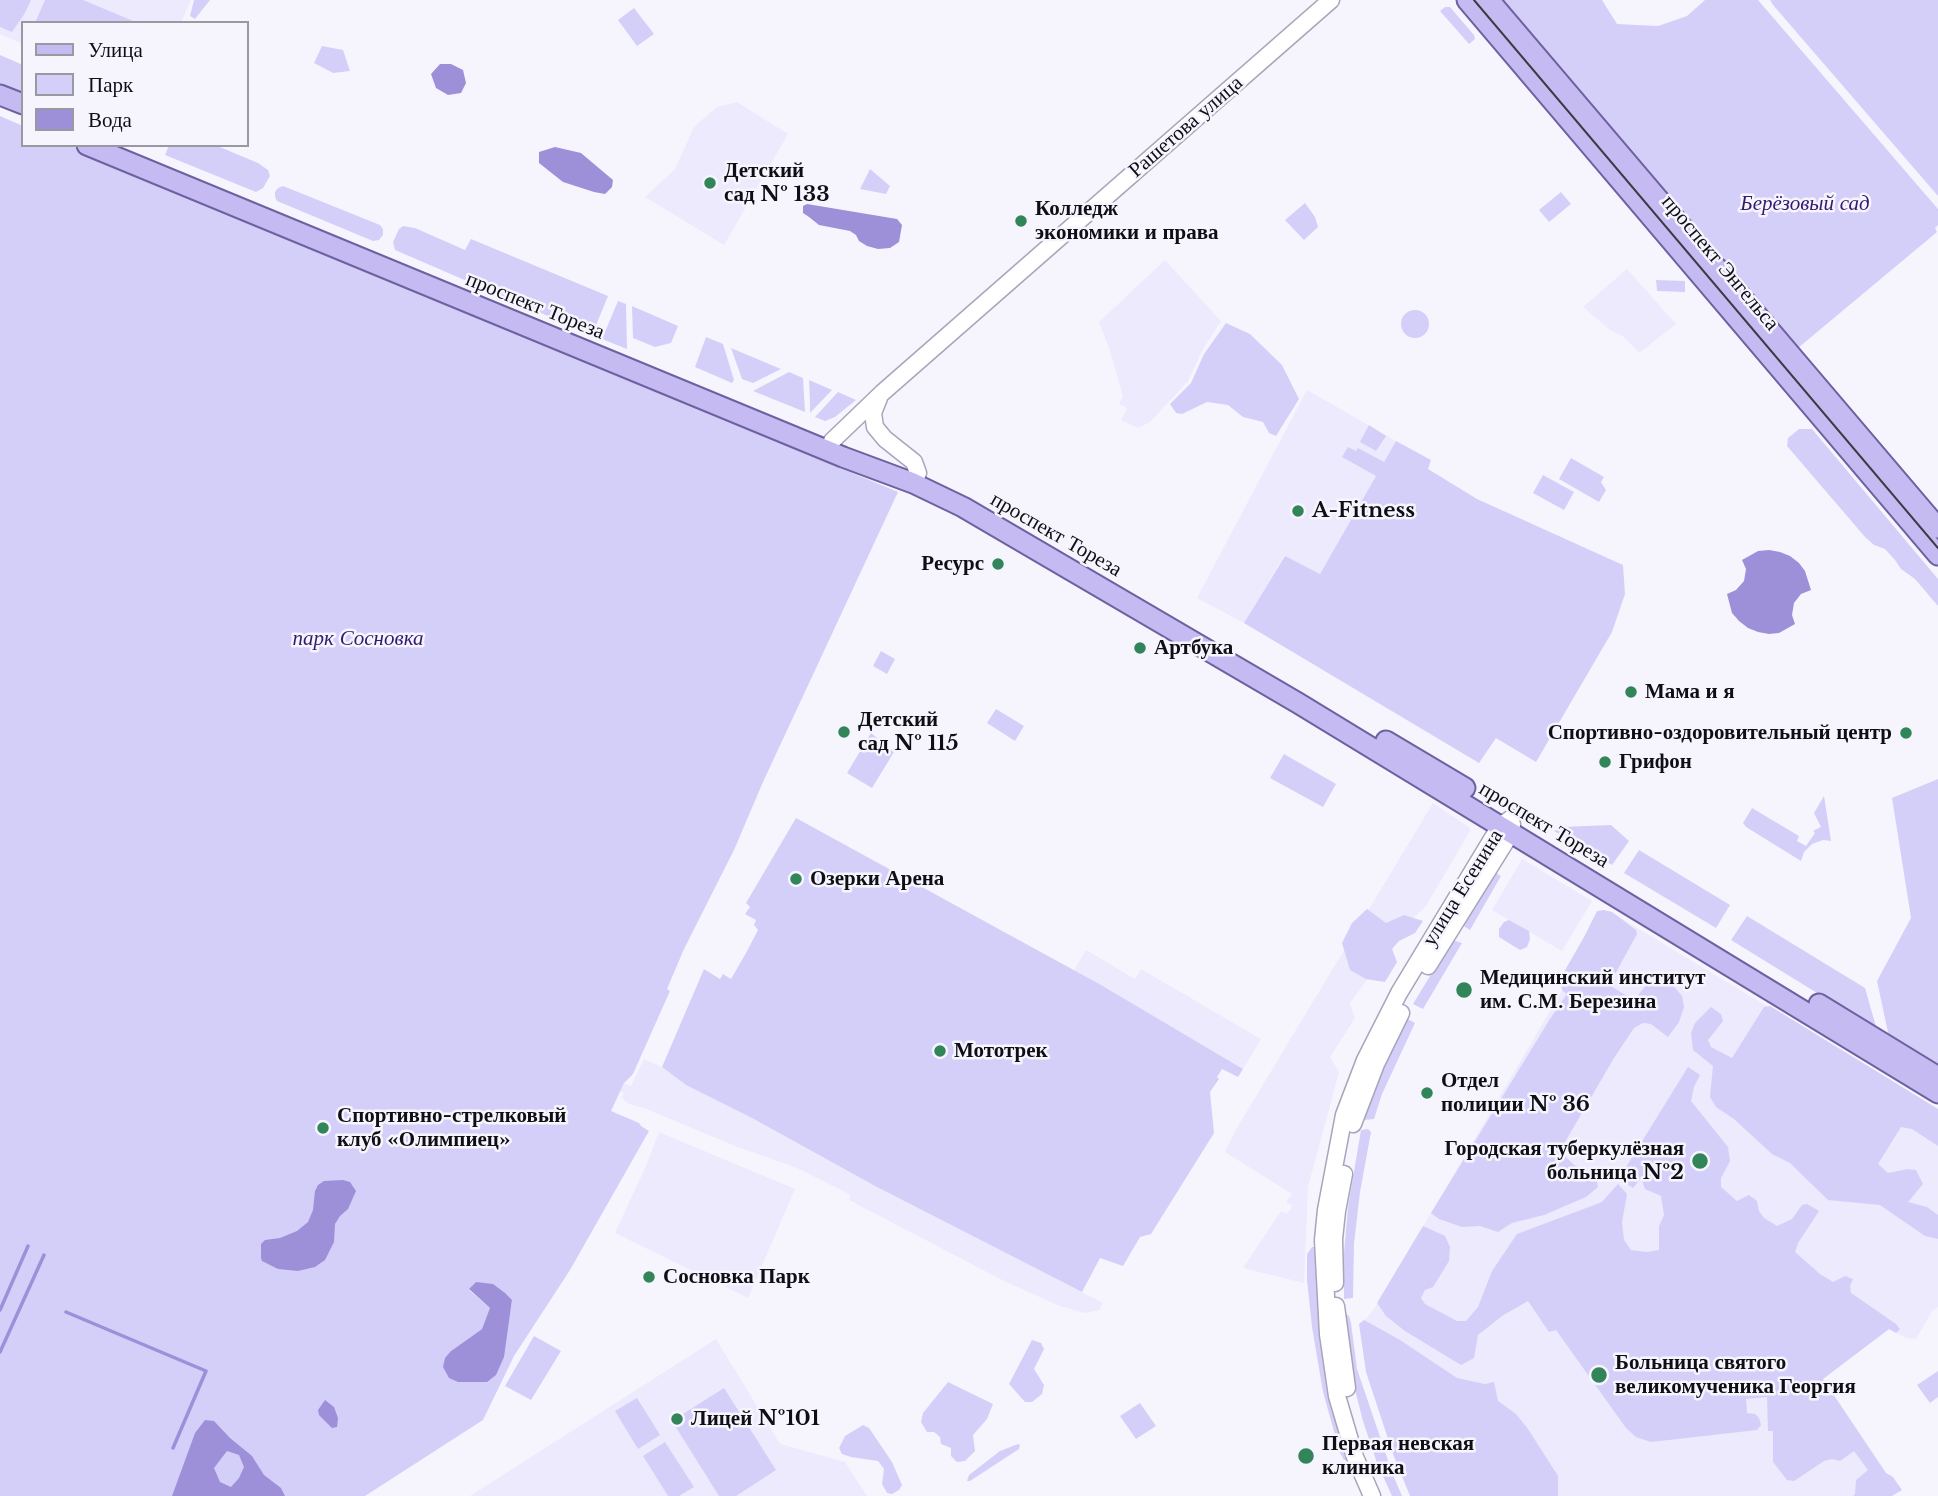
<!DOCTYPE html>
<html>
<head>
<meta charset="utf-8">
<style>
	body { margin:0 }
	#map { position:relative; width:1938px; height:1496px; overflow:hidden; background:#f6f5fe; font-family:"Libre Baskerville",serif }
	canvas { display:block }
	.legend { position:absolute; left:21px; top:21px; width:228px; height:126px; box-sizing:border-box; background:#f6f5fe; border:2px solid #9a99a1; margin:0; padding:9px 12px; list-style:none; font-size:21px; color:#0f0e15 }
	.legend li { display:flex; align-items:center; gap:14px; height:35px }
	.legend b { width:35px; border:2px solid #9a99a1 }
</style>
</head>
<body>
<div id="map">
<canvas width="1938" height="1496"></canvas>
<ul class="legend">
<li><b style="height:9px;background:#c5bbf2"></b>Улица</li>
<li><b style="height:19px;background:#d4cff9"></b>Парк</li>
<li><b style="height:19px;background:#9d90d9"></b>Вода</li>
</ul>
</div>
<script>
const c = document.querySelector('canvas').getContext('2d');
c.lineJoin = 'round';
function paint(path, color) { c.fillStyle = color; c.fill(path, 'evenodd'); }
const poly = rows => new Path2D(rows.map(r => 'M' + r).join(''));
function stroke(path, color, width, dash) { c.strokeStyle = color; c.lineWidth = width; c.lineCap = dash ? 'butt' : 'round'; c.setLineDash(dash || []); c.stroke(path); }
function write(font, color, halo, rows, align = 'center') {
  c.font = font + ' "Libre Baskerville",serif'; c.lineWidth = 5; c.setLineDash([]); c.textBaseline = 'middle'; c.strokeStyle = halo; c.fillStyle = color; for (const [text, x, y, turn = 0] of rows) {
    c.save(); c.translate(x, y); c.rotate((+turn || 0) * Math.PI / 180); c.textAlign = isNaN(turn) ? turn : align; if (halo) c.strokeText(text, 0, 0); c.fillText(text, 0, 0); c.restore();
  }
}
paint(poly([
	[0,0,191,0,181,23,23,23,23,44,0,34],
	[737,102,788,134,724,245,645,197,675,169,694,127,717,107],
	[1165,260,1221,321,1202,351,1188,381,1150,422,1138,428,1121,420,1127,408,1119,404,1123,396,1109,348,1099,322],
	[1627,269,1676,324,1639,353,1624,337,1610,330,1583,307],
	[1307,390,1396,441,1320,574,1284,556,1244,623,1197,598],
	[1433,803,1469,827,1470,831,1426,906,1410,921,1350,1003,1355,1018,1330,1057,1339,1072,1308,1187,1304,1283,1243,1268,1281,1211,1287,1214,1292,1206,1286,1202,1292,1194,1225,1152,1238,1126],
	[1522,859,1592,901,1562,951,1492,910],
	[1609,911,1938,1109,1938,1307,1932,1311,1916,1339,1906,1338,1889,1329,1823,1379,1886,1473,1853,1496,1412,1496,1360,1323,1367,1318,1378,1303],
	[1086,950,1135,979,1141,969,1261,1039,1243,1069,1074,970],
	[644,1059,662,1067,686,1085,752,1118,875,1186,1103,1303,1099,1310,1085,1313,1060,1306,1006,1282,849,1200,851,1195,797,1168,735,1146,644,1108,629,1104,621,1097,624,1094,620,1091,624,1083,631,1086],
	[659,1132,795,1189,748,1298,615,1233,645,1168],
	[716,1339,780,1444,845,1462,867,1496,470,1496]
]), '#eceafc');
paint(poly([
	[0,0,31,0,25,13,12,32,0,27],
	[45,0,83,0,138,23,35,23],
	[194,0,210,0,195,19,190,16],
	[1503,0,1602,0,1617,24,1658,26,1687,16,1705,0,1758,0,1938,209,1938,225,1935,228,1937,232,1798,348],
	[1770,0,1938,0,1938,196,1773,5],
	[1450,7,1474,35,1475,39,1469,44,1440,11,1445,7],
	[634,8,654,34,637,46,618,20],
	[322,46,343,50,350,71,333,73,314,63],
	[0,55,23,65,23,95,0,85],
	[0,116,23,126,23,145,69,145,898,492,763,782,734,850,684,949,667,989,670,991,633,1074,624,1083,611,1111,639,1123,641,1126,649,1131,570,1270,514,1356,483,1420,365,1496,0,1496],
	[476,1282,512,1301,508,1325,451,1351,482,1329,489,1315,490,1308,469,1290],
	[169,145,215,145,258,163,268,170,270,176,263,188,256,192,165,155],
	[870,169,890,186,886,194,860,189],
	[283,186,380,225,383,229,383,235,379,240,373,241,277,201,275,197,275,192,278,188],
	[1561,192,1571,204,1549,222,1539,210],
	[1305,203,1315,217,1318,227,1304,240,1285,220],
	[403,226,415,228,465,250,471,239,608,296,592,335,395,250,393,242,399,229],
	[1656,280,1685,281,1685,292,1657,291],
	[618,301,626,304,627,349,602,339],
	[632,306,678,326,671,343,655,347,633,338],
	'1401 324a14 14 0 1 1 28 0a14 14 0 1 1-28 0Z',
	[1226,323,1250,334,1282,365,1299,399,1276,436,1269,433,1263,422,1243,417,1228,405,1207,402,1182,414,1176,413,1170,404,1191,383,1204,354],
	[706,337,723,344,734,380,732,383,695,367],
	[731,348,781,369,753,383,742,379],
	[789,372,803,378,805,412,753,391],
	[809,380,832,390,810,413,810,401],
	[838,392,856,400,835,417,825,421,815,417],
	[1369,425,1386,436,1376,451,1360,442],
	[1799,429,1812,429,1938,579,1938,606,1915,579,1901,569,1895,560,1885,549,1874,545,1865,537,1787,446,1788,438],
	[1396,441,1431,460,1428,469,1477,499,1623,565,1625,594,1612,632,1536,762,1496,738,1479,763,1244,623,1285,556,1320,574,1376,476,1342,457,1348,447,1356,451,1358,448,1384,462],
	[1571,458,1604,477,1601,482,1606,490,1599,502,1559,479],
	[1543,475,1574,492,1564,510,1533,493],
	[881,651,895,659,887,674,873,666],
	[996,709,1024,726,1015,741,987,723],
	[871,733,894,752,872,788,847,773],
	[1284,754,1336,784,1323,807,1270,778],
	[1938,779,1938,1067,1889,1037,1877,981,1911,918,1892,798],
	[1824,796,1831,841,1823,840,1812,844,1804,852,1801,861,1746,827,1743,823,1752,808,1799,836,1797,841,1806,846,1815,833,1813,831,1821,827,1814,813],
	[796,818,1101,985,1243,1069,1238,1077,1222,1069,1217,1077,1219,1079,1210,1092,1214,1133,1151,1234,1140,1237,1123,1266,1100,1258,1082,1292,875,1186,752,1118,686,1085,662,1067,704,969,720,979,723,974,731,979,746,953,758,930,754,925,756,920,745,914,750,907,746,903],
	[1611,825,1629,841,1612,865,1554,831,1563,827],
	[1639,850,1730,905,1716,928,1624,873],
	[1493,871,1501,876,1470,930,1462,925],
	[1367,909,1386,923,1404,915,1423,921,1415,933,1399,941,1392,949,1397,962,1385,982,1366,979,1350,970,1342,943,1352,923],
	[1604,910,1612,912,1636,930,1637,934,1609,985,1634,1000,1648,983,1659,975,1665,976,1682,996,1684,1007,1679,1022,1668,1037,1651,1024,1643,1023,1634,1028,1614,1058,1565,1142,1566,1157,1574,1165,1595,1174,1598,1187,1586,1197,1544,1215,1512,1223,1498,1232,1480,1226,1462,1227,1439,1219,1431,1213,1550,1019,1567,994,1562,990,1560,979,1584,937,1597,911],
	[1747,916,1865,988,1877,1030,1731,940],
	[1509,920,1529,931,1530,939,1527,947,1520,950,1499,937,1499,929,1504,922],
	[1452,940,1462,943,1423,1009,1413,1004],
	[1770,1006,1938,1109,1938,1146,1912,1129,1901,1127,1878,1164,1888,1173,1908,1169,1916,1170,1923,1184,1908,1202,1927,1207,1938,1215,1938,1239,1925,1236,1880,1205,1828,1200,1790,1163,1772,1154,1734,1119,1716,1107,1710,1097,1713,1066,1693,1050,1691,1033,1695,1023,1711,1007,1721,1014,1723,1021,1708,1040,1711,1047,1732,1058,1764,1007],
	[1406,1018,1415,1023,1382,1094,1374,1119,1364,1120,1376,1081],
	[1688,1067,1700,1075,1694,1087,1691,1101,1728,1147,1730,1161,1721,1178,1721,1187,1737,1201,1749,1195,1757,1201,1759,1211,1764,1218,1777,1226,1792,1219,1802,1205,1807,1204,1819,1211,1798,1243,1795,1252,1820,1274,1833,1282,1845,1276,1853,1279,1850,1286,1851,1293,1896,1324,1900,1329,1896,1333,1889,1329,1823,1379,1886,1473,1893,1477,1902,1490,1892,1496,1853,1496,1855,1494,1856,1480,1868,1470,1854,1451,1840,1461,1832,1459,1824,1461,1794,1481,1787,1480,1773,1462,1773,1431,1768,1431,1767,1397,1746,1399,1747,1413,1755,1414,1759,1418,1761,1425,1757,1430,1651,1442,1636,1437,1626,1428,1556,1330,1549,1332,1528,1301,1502,1316,1478,1335,1474,1358,1461,1365,1405,1331,1386,1316,1377,1303,1423,1226,1445,1236,1450,1247,1449,1261,1433,1287,1425,1290,1421,1298,1425,1304,1457,1321,1466,1321,1478,1307,1492,1271,1517,1234,1602,1202,1618,1184,1627,1194,1622,1222,1624,1240,1631,1250,1647,1252,1659,1250,1659,1226,1664,1215,1661,1196,1645,1189,1641,1178,1633,1188,1627,1184,1623,1172],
	[1368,1129,1371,1132,1360,1192,1354,1244,1353,1298,1344,1299,1344,1253,1348,1207,1361,1130],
	[1312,1247,1317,1247,1316,1280,1323,1346,1349,1452,1347,1460,1344,1460,1340,1453,1323,1392,1312,1327,1307,1280,1307,1254],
	[1344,1313,1349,1316,1351,1323,1357,1369,1393,1475,1402,1496,1392,1496,1377,1463,1363,1421,1355,1390],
	[1364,1320,1400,1340,1457,1378,1485,1384,1494,1382,1498,1401,1516,1414,1528,1429,1558,1476,1558,1496,1410,1496,1393,1454,1366,1372,1359,1324],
	[534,1336,561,1351,531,1400,505,1386],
	[1032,1340,1041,1343,1044,1349,1034,1369,1044,1385,1042,1394,1032,1402,1025,1402,1009,1384],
	[1938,1371,1938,1397,1930,1403,1917,1385],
	[948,1382,993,1404,987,1419,973,1435,975,1451,965,1461,957,1462,951,1456,951,1448,941,1444,940,1437,934,1432,927,1432,921,1422,923,1413],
	[724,1388,776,1470,736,1496,719,1496,672,1421],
	[637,1398,660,1435,638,1449,615,1411],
	[1140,1403,1156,1426,1136,1439,1120,1416],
	[863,1425,869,1428,892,1462,902,1485,899,1490,892,1494,887,1493,882,1484,884,1469,878,1461,851,1457,842,1454,839,1448,845,1436],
	[665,1442,694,1487,679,1496,668,1496,643,1456],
	[1018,1444,1020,1445,1019,1449,970,1481,967,1481,969,1475,1000,1451]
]), '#d4cff9');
paint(poly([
	[440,64,451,64,463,70,466,83,461,93,448,95,436,88,431,74],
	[555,147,581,153,613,180,612,187,605,194,594,192,563,182,539,163,539,152],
	[807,204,897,219,902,225,899,242,890,248,878,249,867,246,859,241,856,235,850,231,819,225,809,217,803,213,803,206],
	[1769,550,1780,552,1790,556,1799,563,1805,571,1811,590,1801,594,1794,603,1792,615,1795,624,1779,633,1769,634,1758,632,1748,628,1739,621,1732,613,1727,594,1736,590,1744,581,1746,569,1742,560,1758,551],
	[343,1180,350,1182,356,1191,348,1209,340,1216,335,1224,334,1242,325,1260,315,1267,298,1271,278,1269,262,1261,261,1258,261,1244,265,1240,280,1238,297,1231,308,1222,313,1210,315,1191,318,1185,324,1181],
	[476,1282,493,1284,505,1293,512,1300,504,1357,496,1375,487,1382,458,1382,449,1378,443,1367,445,1358,451,1351,482,1329,490,1308,469,1289],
	[325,1400,334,1407,338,1418,337,1427,332,1428,319,1415,318,1410],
	[205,1420,214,1421,230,1438,252,1456,264,1475,281,1488,285,1496,172,1496,195,1433],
	[227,1451,239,1455,244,1467,239,1478,231,1487,220,1482,214,1468]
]), '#9d90d9');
stroke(poly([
	[0,1310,28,1246],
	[66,1312,206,1371,173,1448],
	[0,1352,44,1255]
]), '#9d90d9', 3.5);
const tertiary = poly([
	[879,398,873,413,875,427,885,439,914,462,918,473,913,483],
	[828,451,832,441,882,393,1331,0],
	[1428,966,1511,833,1512,824],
	[1353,1124,1376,1064,1401,1013],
	[1335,1283,1334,1239,1337,1211,1344,1174],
	[1336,1306,1347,1388],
	[1372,1496,1355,1457,1337,1396,1328,1334,1323,1240,1326,1210,1344,1115,1365,1060,1399,993,1500,826,1512,818]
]);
const primary = poly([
	[1467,0,1938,555],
	[1489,0,1938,528],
	[0,95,23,104],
	[87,145,843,457,913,483,963,507,1298,703,1938,1093],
	[1386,741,1465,788],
	[1819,1004,1938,1077]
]);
stroke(tertiary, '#a7a5ba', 19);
stroke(primary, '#6d619f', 23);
stroke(tertiary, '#fff', 16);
stroke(primary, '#c5bbf2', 19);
stroke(poly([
	[1474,0,1938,548]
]), '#3c3b43', 2);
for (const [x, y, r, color] of [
	[710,183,7,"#328558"],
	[1021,221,7,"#328558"],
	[1298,511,7,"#328558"],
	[998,564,7,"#328558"],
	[1140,648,7,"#328558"],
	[1631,692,7,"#328558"],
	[844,732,7,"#328558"],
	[1906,733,7,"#328558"],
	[1605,762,7,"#328558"],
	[796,879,7,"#328558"],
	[1464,990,9,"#328558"],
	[940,1051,7,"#328558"],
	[1427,1093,7,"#328558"],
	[323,1128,7,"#328558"],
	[1700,1161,9,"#328558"],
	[649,1277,7,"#328558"],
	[1599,1375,9,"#328558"],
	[677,1419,7,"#328558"],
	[1306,1456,9,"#328558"]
]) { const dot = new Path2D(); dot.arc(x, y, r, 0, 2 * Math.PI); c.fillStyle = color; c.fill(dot); stroke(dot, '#f6f5fe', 2.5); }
write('21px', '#0f0e15', '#f6f5fe', [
	["Рашетова улица",1186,127,-41],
	["проспект Энгельса",1720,263,50],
	["проспект Тореза",535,306,22],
	["проспект Тореза",1056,535,30],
	["проспект Тореза",1544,825,31],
	["улица Есенина",1463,888,-58]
]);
write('bold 21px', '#0f0e15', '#f6f5fe', [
	["Детский",724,171],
	["сад № 133",724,195],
	["Колледж",1035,209],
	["экономики и права",1035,233],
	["A-Fitness",1312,511],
	["Ресурс",984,564,"right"],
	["Артбука",1154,648],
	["Мама и я",1645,692],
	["Детский",858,720],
	["сад № 115",858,744],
	["Спортивно-оздоровительный центр",1892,733,"right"],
	["Грифон",1619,762],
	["Озерки Арена",810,879],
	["Медицинский институт",1480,978],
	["им. С.М. Березина",1480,1002],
	["Мототрек",954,1051],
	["Отдел",1441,1081],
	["полиции № 36",1441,1105],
	["Спортивно-стрелковый",337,1116],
	["клуб «Олимпиец»",337,1140],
	["Городская туберкулёзная",1684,1149,"right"],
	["больница №2",1684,1173,"right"],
	["Сосновка Парк",663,1277],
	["Больница святого",1615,1363],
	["великомученика Георгия",1615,1387],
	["Лицей №101",691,1419],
	["Первая невская",1322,1444],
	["клиника",1322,1468]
], 'left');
write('italic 21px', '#34196e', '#f6f5fe', [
	["Берёзовый сад",1805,204],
	["парк Сосновка",358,639]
]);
</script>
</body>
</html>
